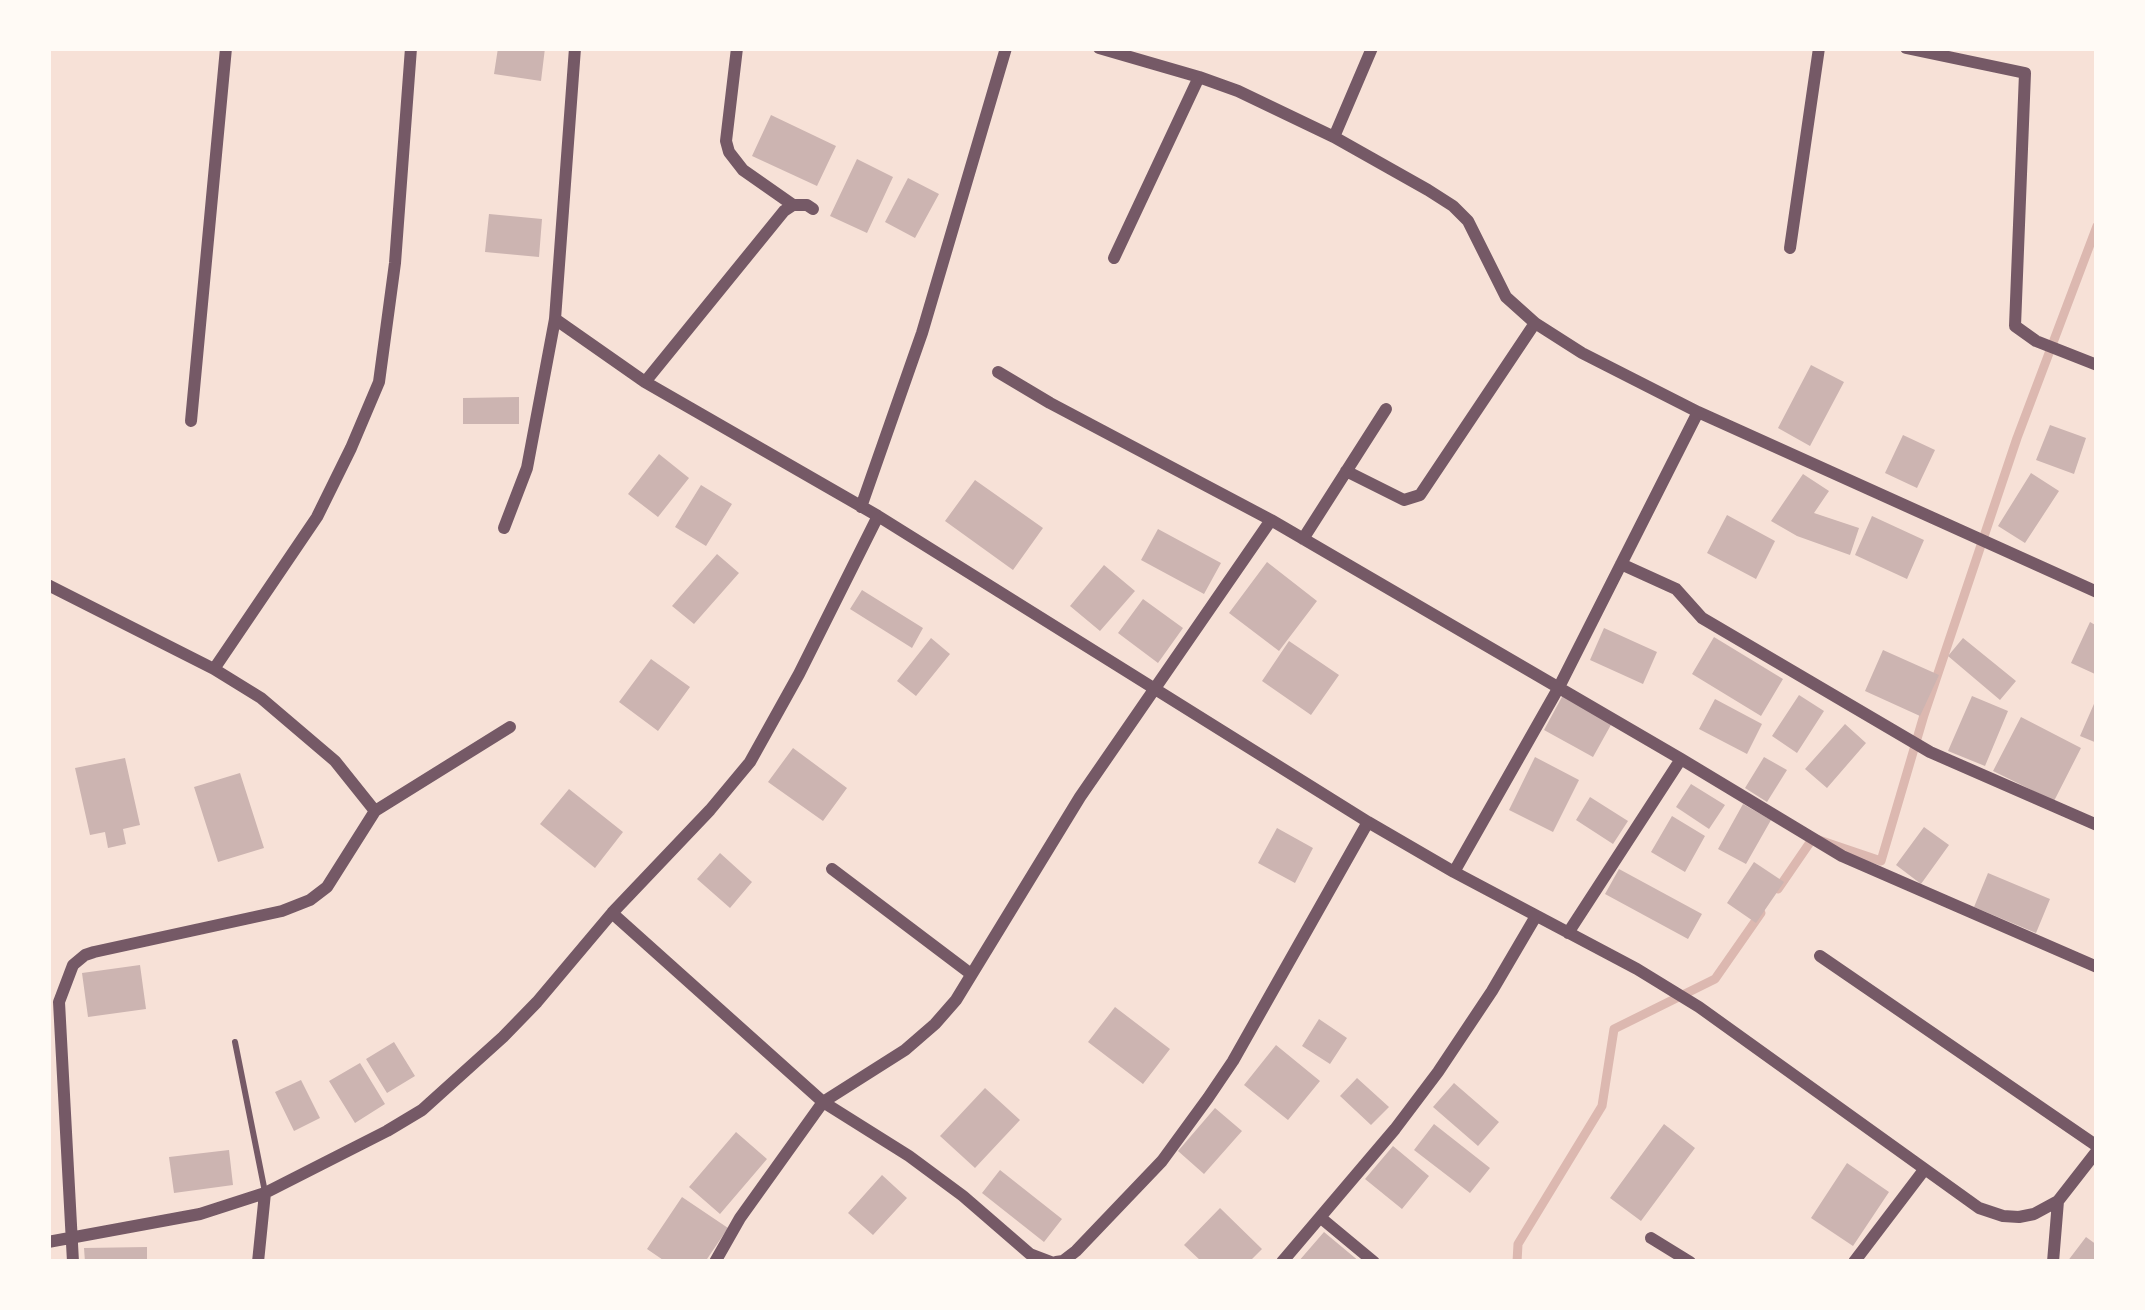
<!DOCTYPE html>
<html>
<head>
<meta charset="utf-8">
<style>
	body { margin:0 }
	#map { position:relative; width:2145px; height:1310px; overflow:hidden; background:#f7e1d7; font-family:"DejaVu Sans",sans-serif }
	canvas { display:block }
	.frame { position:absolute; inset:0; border:51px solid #fffaf5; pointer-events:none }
</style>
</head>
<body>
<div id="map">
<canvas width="2145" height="1310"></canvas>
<div class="frame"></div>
</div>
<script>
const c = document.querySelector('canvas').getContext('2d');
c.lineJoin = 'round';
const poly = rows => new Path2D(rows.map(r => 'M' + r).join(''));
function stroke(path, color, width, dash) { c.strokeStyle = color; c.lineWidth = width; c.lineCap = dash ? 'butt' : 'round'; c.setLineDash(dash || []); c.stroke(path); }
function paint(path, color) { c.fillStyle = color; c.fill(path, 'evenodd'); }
stroke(poly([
	[1778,889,1813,838,1881,861,1924,715,2017,438,2097,226],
	[1517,1262,1518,1244,1602,1106,1614,1029,1715,979,1761,913]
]), '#dcb8b0', 9);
paint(poly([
	[498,48,545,48,541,81,494,74],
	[771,115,836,146,817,186,752,156],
	[857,159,893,177,867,233,830,216],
	[908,178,939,194,915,238,885,222],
	[489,214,542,219,539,257,485,252],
	[1811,365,1844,382,1810,446,1778,428],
	[519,397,519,424,463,424,463,398],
	[2050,425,2086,438,2074,474,2036,460],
	[1903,435,1935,450,1917,488,1885,473],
	[659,454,689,478,658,517,628,494],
	[2031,473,2059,491,2025,543,1998,526],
	[1803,474,1829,491,1814,513,1859,528,1850,555,1797,536,1771,521],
	[975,480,1043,528,1013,570,945,521],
	[701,485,732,504,706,546,675,527],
	[1727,515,1775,541,1756,579,1707,553],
	[1872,516,1924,540,1907,579,1855,555],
	[1158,529,1221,563,1204,594,1141,560],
	[717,554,739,573,694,624,672,606],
	[1267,562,1317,601,1279,651,1229,613],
	[1104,565,1135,591,1100,631,1070,606],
	[862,590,923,628,912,648,850,609],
	[1143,599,1183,628,1158,663,1118,633],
	[2090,622,2097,626,2095,674,2071,663],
	[1604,628,1657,652,1643,684,1590,660],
	[1714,637,1783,679,1761,716,1692,674],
	[931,638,950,654,916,696,897,681],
	[1963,638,2016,681,2000,700,1948,656],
	[1289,641,1339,675,1311,715,1262,681],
	[1883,650,1939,675,1920,716,1865,691],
	[651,659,690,687,658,731,619,702],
	[1563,695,1612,723,1593,757,1544,730],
	[1799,695,1824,711,1797,753,1772,736],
	[1972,696,2008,711,1985,766,1948,751],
	[2097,697,2097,743,2080,736],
	[1715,699,1762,724,1747,754,1699,729],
	[2021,717,2081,748,2054,801,1993,771],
	[1845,724,1866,743,1827,788,1805,769],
	[793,748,847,788,823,821,768,782],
	[1535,757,1579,780,1553,832,1509,810],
	[1764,757,1787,770,1767,802,1745,788],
	[125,758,140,825,123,829,126,844,108,848,105,832,90,835,75,768],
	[240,773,264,848,218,862,194,787],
	[1691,784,1725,805,1709,829,1676,807],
	[569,789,623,832,595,868,540,824],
	[1590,797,1628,821,1613,844,1576,820],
	[1743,804,1771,820,1746,864,1718,849],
	[1672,816,1705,836,1685,872,1651,852],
	[1924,827,1949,845,1921,884,1896,865],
	[1277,828,1313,848,1295,883,1258,863],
	[720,853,752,882,730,908,697,879],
	[1754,862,1784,882,1756,923,1727,903],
	[1619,869,1702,914,1688,939,1605,894],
	[1988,873,2050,899,2036,933,1974,907],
	[140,965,146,1009,88,1017,82,973],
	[1115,1007,1170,1049,1143,1084,1088,1042],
	[1319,1019,1347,1038,1330,1064,1302,1046],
	[394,1042,415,1076,387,1093,366,1059],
	[1276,1045,1320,1081,1288,1120,1244,1085],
	[360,1063,385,1104,355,1123,329,1081],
	[1357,1078,1389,1107,1371,1125,1340,1096],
	[301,1080,320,1118,294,1131,275,1092],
	[1454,1083,1499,1122,1478,1146,1433,1107],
	[985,1088,1020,1120,975,1168,940,1136],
	[1215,1108,1242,1131,1204,1174,1178,1151],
	[1434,1124,1490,1168,1470,1193,1414,1150],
	[1664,1124,1695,1148,1641,1221,1610,1198],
	[736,1132,767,1159,720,1214,689,1187],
	[1393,1146,1429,1176,1402,1209,1365,1179],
	[229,1150,233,1185,174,1193,169,1157],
	[1847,1163,1889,1192,1853,1246,1811,1218],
	[1000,1170,1062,1219,1044,1242,982,1193],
	[882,1175,907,1198,873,1235,848,1213],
	[682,1197,728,1228,705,1262,666,1262,647,1249],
	[1220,1208,1262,1249,1249,1262,1202,1262,1184,1245],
	[1324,1232,1360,1262,1298,1262],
	[2086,1237,2097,1245,2097,1262,2067,1262],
	[147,1247,147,1262,85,1262,84,1248]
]), '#ccb4b1');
stroke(poly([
	[235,1042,265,1192]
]), '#755966', 6);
stroke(poly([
	[737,48,726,141,729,152,743,170,793,205],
	[1099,48,1199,77,1238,91,1334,137,1428,190,1453,206,1468,221,1506,297,1535,323,1582,353,1698,412,2097,592],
	[1906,48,2025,73,2015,326,2036,341,2097,365],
	[1334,137,1372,48],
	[1790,248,1819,48],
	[1114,258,1199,77],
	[555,319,645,382,878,516,1368,822,1454,872,1637,969,1699,1007,1979,1208,2003,1216,2019,1217,2034,1214,2058,1201,2097,1151],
	[998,372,1050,403,1271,520,1681,759,1842,856,2097,967],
	[645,382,784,211,793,205,807,205,813,209],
	[191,421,226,48],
	[1346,471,1404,500,1420,495,1535,323],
	[861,507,922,333,1006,48],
	[504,528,527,468,555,319,575,48],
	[1303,539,1386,409],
	[1621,564,1676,589,1702,618,1930,752,2097,825],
	[48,585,214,669,261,698,335,761,375,811,327,887,310,900,282,911,94,952,85,955,73,965,59,1002,73,1262],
	[214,669,317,517,351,448,379,382,395,263,411,48],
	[375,811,510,727],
	[832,869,971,974],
	[1454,872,1559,687,1698,412],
	[612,913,823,1102,909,1156,963,1196,1030,1254,1051,1262],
	[1568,933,1681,759],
	[1820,956,2097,1146],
	[1321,1218,1374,1262],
	[1651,1238,1690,1262],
	[48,1242,200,1214,265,1193,387,1131,422,1110,503,1037,537,1002,612,913,710,810,750,762,799,674,878,516],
	[258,1262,265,1193],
	[715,1262,740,1218,823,1102,905,1050,935,1024,956,1000,1080,797,1271,520],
	[1056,1262,1063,1261,1076,1251,1162,1161,1208,1098,1233,1061,1368,822],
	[1282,1262,1395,1129,1438,1072,1492,991,1536,916],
	[1854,1262,1924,1170],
	[2053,1262,2058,1201]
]), '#755966', 12);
</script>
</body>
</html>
